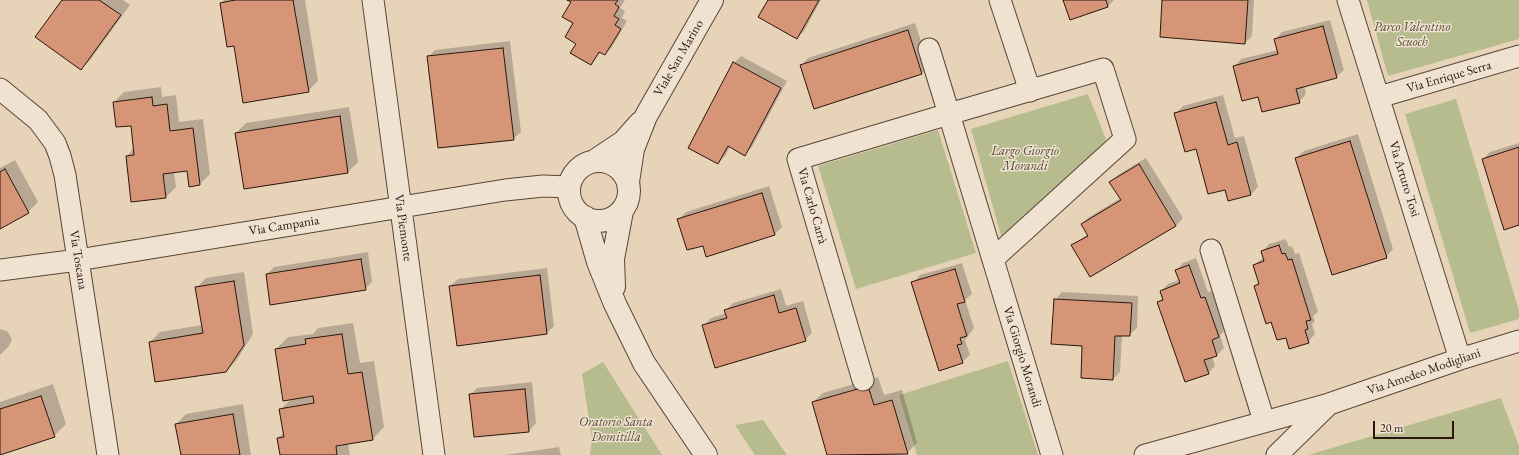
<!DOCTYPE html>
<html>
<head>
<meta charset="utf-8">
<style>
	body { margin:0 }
	#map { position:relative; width:1519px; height:455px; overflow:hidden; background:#e7d3b8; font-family:"EB Garamond",serif }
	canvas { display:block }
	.scale { position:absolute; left:1373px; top:421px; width:81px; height:18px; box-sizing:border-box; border:2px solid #2a160c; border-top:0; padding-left:5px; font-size:12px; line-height:14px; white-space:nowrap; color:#2a160c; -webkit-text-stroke:3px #efe2d1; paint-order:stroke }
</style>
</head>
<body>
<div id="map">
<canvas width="1519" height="455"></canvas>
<div class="scale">20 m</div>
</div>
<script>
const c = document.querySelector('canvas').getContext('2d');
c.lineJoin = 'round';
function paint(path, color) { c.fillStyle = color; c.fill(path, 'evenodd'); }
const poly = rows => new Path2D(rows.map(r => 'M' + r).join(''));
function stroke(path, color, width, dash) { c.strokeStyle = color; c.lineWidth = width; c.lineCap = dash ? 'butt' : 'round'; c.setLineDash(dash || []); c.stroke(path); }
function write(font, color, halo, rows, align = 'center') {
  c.font = font + ' "EB Garamond",serif'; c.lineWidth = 3; c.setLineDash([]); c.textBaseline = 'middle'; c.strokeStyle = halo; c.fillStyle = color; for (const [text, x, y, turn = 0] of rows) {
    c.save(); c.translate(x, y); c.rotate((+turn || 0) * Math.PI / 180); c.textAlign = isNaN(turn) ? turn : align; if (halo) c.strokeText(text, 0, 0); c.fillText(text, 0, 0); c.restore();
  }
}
paint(poly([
	[1367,0,1519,0,1519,39,1388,76],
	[1088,94,1107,142,1002,239,971,129],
	[1456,99,1519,311,1519,319,1470,333,1405,114],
	[938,130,976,253,856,289,818,166],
	[1008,361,1038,455,917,455,899,395],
	[603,362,662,455,590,455,592,439,582,374],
	[1501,398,1519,446,1519,455,1308,455],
	[763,420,787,455,755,455,735,425]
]), '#b6bc8e');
paint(poly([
	[63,0,123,0,130,5,91,59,81,69],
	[224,0,305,0,318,81,308,91,234,45,221,3],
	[569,0,625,0,620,8,625,11,622,18,627,21,612,47,605,54,601,52,591,64,577,44,572,2],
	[769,0,821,0,804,31,797,38],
	[1064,0,1114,0,1108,6,1071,19],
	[1163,0,1254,0,1252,36,1245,43],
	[1330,20,1344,70,1336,77,1304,85,1306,94,1299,102,1259,96,1234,67,1241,59,1278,50,1275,39,1282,32],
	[915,23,929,66,922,73,815,107,801,65,808,58],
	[510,41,521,132,513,139,428,57,435,50],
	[741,56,787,81,752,147,744,155,730,147,725,156,718,163,734,63],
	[161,87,162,97,176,95,179,122,203,119,210,174,200,184,188,170,174,172,176,187,166,197,127,156,134,148,132,124,117,126,114,102,124,92],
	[1223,95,1235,138,1244,136,1258,187,1251,194,1229,200,1226,188,1197,147,1176,113,1183,106],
	[349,107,358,162,348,172,245,188,236,133,246,123],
	[1358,134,1393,249,1386,257,1296,158,1304,151],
	[1519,143,1519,224,1483,159,1490,152],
	[1146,158,1183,218,1176,226,1073,245,1088,234,1082,224,1089,217,1121,198,1110,182,1118,175],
	[15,160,38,202,28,212,0,228,0,168],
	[769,186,782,227,775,234,707,255,703,245,678,220,686,212],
	[1286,239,1289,247,1292,246,1295,254,1299,253,1318,312,1313,316,1315,321,1312,324,1315,334,1308,342,1286,336,1272,321,1255,286,1259,281,1254,265,1264,257,1262,252,1269,244],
	[368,252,372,282,365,289,267,274,274,267],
	[1196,258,1208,292,1212,291,1226,329,1220,335,1224,348,1217,355,1212,356,1215,366,1208,373,1158,303,1163,297,1161,291,1168,284,1179,280,1176,270,1183,263],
	[962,263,972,294,965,300,974,328,965,340,970,355,962,362,913,283,920,275],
	[547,268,554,326,547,333,450,286,458,279],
	[244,272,253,334,236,361,226,371,150,342,160,332,202,325,196,288,206,278],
	[781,289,786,306,803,301,812,333,805,340,704,326,711,318,726,313,725,311,733,303],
	[1062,292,1138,296,1137,328,1129,335,1122,335,1120,372,1113,379,1055,300],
	[353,323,360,363,374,361,384,427,373,439,348,443,350,455,281,455,278,438,284,432,281,409,291,399,276,349,288,337,313,334,318,328],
	[0,329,7,331,12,339,9,346,0,355],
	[878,377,884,395,902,390,917,443,907,453,899,455,828,455,813,402,823,393],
	[532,382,536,423,529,431,474,436,470,395,477,388],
	[53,384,66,424,54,436,0,454,0,402],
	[243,404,251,455,182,455,176,424,186,414],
	[559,447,561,455,505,455]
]), '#0003');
const building = poly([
	[62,0,99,0,121,15,81,70,35,37,62,0],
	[235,0,293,0,309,92,243,103,234,46,227,47,220,3,235,0],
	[567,0,618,0,615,4,619,7,614,16,619,19,615,25,621,29,605,55,599,52,591,65,570,53,576,44,565,37,573,23,562,17,571,2,567,0],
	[768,0,819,0,797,39,758,17,768,0],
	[1063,0,1106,0,1108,7,1070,20,1063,0],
	[1162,0,1248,0,1245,44,1160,37,1162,0],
	[1323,26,1337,78,1296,89,1300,103,1262,112,1258,97,1242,101,1233,66,1278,54,1274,39,1323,26],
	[908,30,922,74,814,109,800,65,908,30],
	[503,48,514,140,438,148,427,56,503,48],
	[733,62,781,88,745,156,728,146,718,164,688,148,733,62],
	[152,97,153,106,167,104,170,131,193,128,200,185,189,187,187,171,163,174,166,198,131,202,126,156,134,155,131,126,116,127,113,102,152,97],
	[1216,102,1228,145,1237,142,1251,195,1228,201,1225,190,1208,194,1196,149,1185,152,1174,113,1216,102],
	[340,116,348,173,244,189,235,133,340,116],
	[1350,141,1387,258,1332,275,1295,158,1350,141],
	[1519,147,1519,225,1504,230,1482,159,1519,147],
	[1139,164,1176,226,1090,277,1071,245,1088,236,1081,224,1121,200,1109,182,1139,164],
	[5,169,29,213,0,229,0,172,5,169],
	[762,193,775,235,706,257,703,246,687,250,677,219,762,193],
	[1279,245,1282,254,1285,253,1288,260,1292,259,1311,320,1306,321,1308,329,1305,330,1309,343,1289,349,1286,338,1277,340,1271,322,1266,324,1254,286,1259,284,1253,265,1264,261,1261,251,1279,245],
	[361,259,366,290,270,305,266,274,361,259],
	[1189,265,1201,298,1205,297,1219,337,1212,340,1217,356,1204,360,1209,374,1185,382,1157,302,1163,300,1160,291,1180,283,1175,270,1189,265],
	[955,269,965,302,957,304,967,336,960,338,962,344,957,345,963,363,939,371,911,282,955,269],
	[540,275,547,334,457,346,449,286,540,275],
	[234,281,244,345,226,372,155,382,149,342,203,333,195,287,234,281],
	[774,295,779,313,796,308,806,341,715,368,702,325,727,318,724,310,774,295],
	[1054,299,1132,303,1130,336,1115,336,1113,380,1081,378,1082,346,1051,344,1054,299],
	[342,334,348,374,362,372,373,440,336,446,337,455,280,455,277,438,284,437,279,409,314,403,313,396,283,401,275,349,306,344,305,339,342,334],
	[868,386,874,405,892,400,908,454,827,455,812,402,868,386],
	[525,389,529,432,474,437,469,394,525,389],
	[41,396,55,437,0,455,0,409,41,396],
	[233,414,240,455,181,455,175,424,233,414]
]);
paint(building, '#d69577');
stroke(building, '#2a160c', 1);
const minor = poly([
	[373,0,434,455],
	[1000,0,1030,91],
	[1348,0,1460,359],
	[0,89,38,120,55,143,60,156,65,175,108,455],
	[1379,97,1519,56],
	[1211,250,1264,421],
	[993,259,1125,139,1103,69,949,114,1052,455],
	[0,270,78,260,505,190,543,186,569,187],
	[863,380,798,159,949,114,929,49],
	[1145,455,1329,404,1460,359,1519,341],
	[1277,455,1328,405]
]);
const tertiary = poly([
	[596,160,623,142,640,123],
	'569 191a30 30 0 1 1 60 0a30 30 0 1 1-60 0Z',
	[628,182,633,149,646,116,712,0],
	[585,217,598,262,615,304,644,363,706,455],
	[614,287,613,259,622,211]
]);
stroke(minor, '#594537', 23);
stroke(tertiary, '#594537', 24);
stroke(minor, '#efe2d1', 21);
stroke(tertiary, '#efe2d1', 22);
write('italic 13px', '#544833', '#efe2d1', [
	["Parco Valentino",1412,27],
	["Scuoch",1412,42],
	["Largo Giorgio",1025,151],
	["Morandi",1025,166],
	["Oratorio Santa",616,422],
	["Domitilla",616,437]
]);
write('13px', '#2a160c', '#efe2d1', [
	["Viale San Marino",679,58,-60],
	["Via Enrique Serra",1449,77,-16],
	["Via Arturo Tosi",1404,179,73],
	["Via Carlo Carrà",812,206,74],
	["Via Campania",284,226,-9],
	["Via Piemonte",403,228,82],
	["Via Toscana",78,260,81],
	["Via Giorgio Morandi",1022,357,73],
	["Via Amedeo Modigliani",1424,372,-19]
]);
</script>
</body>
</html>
